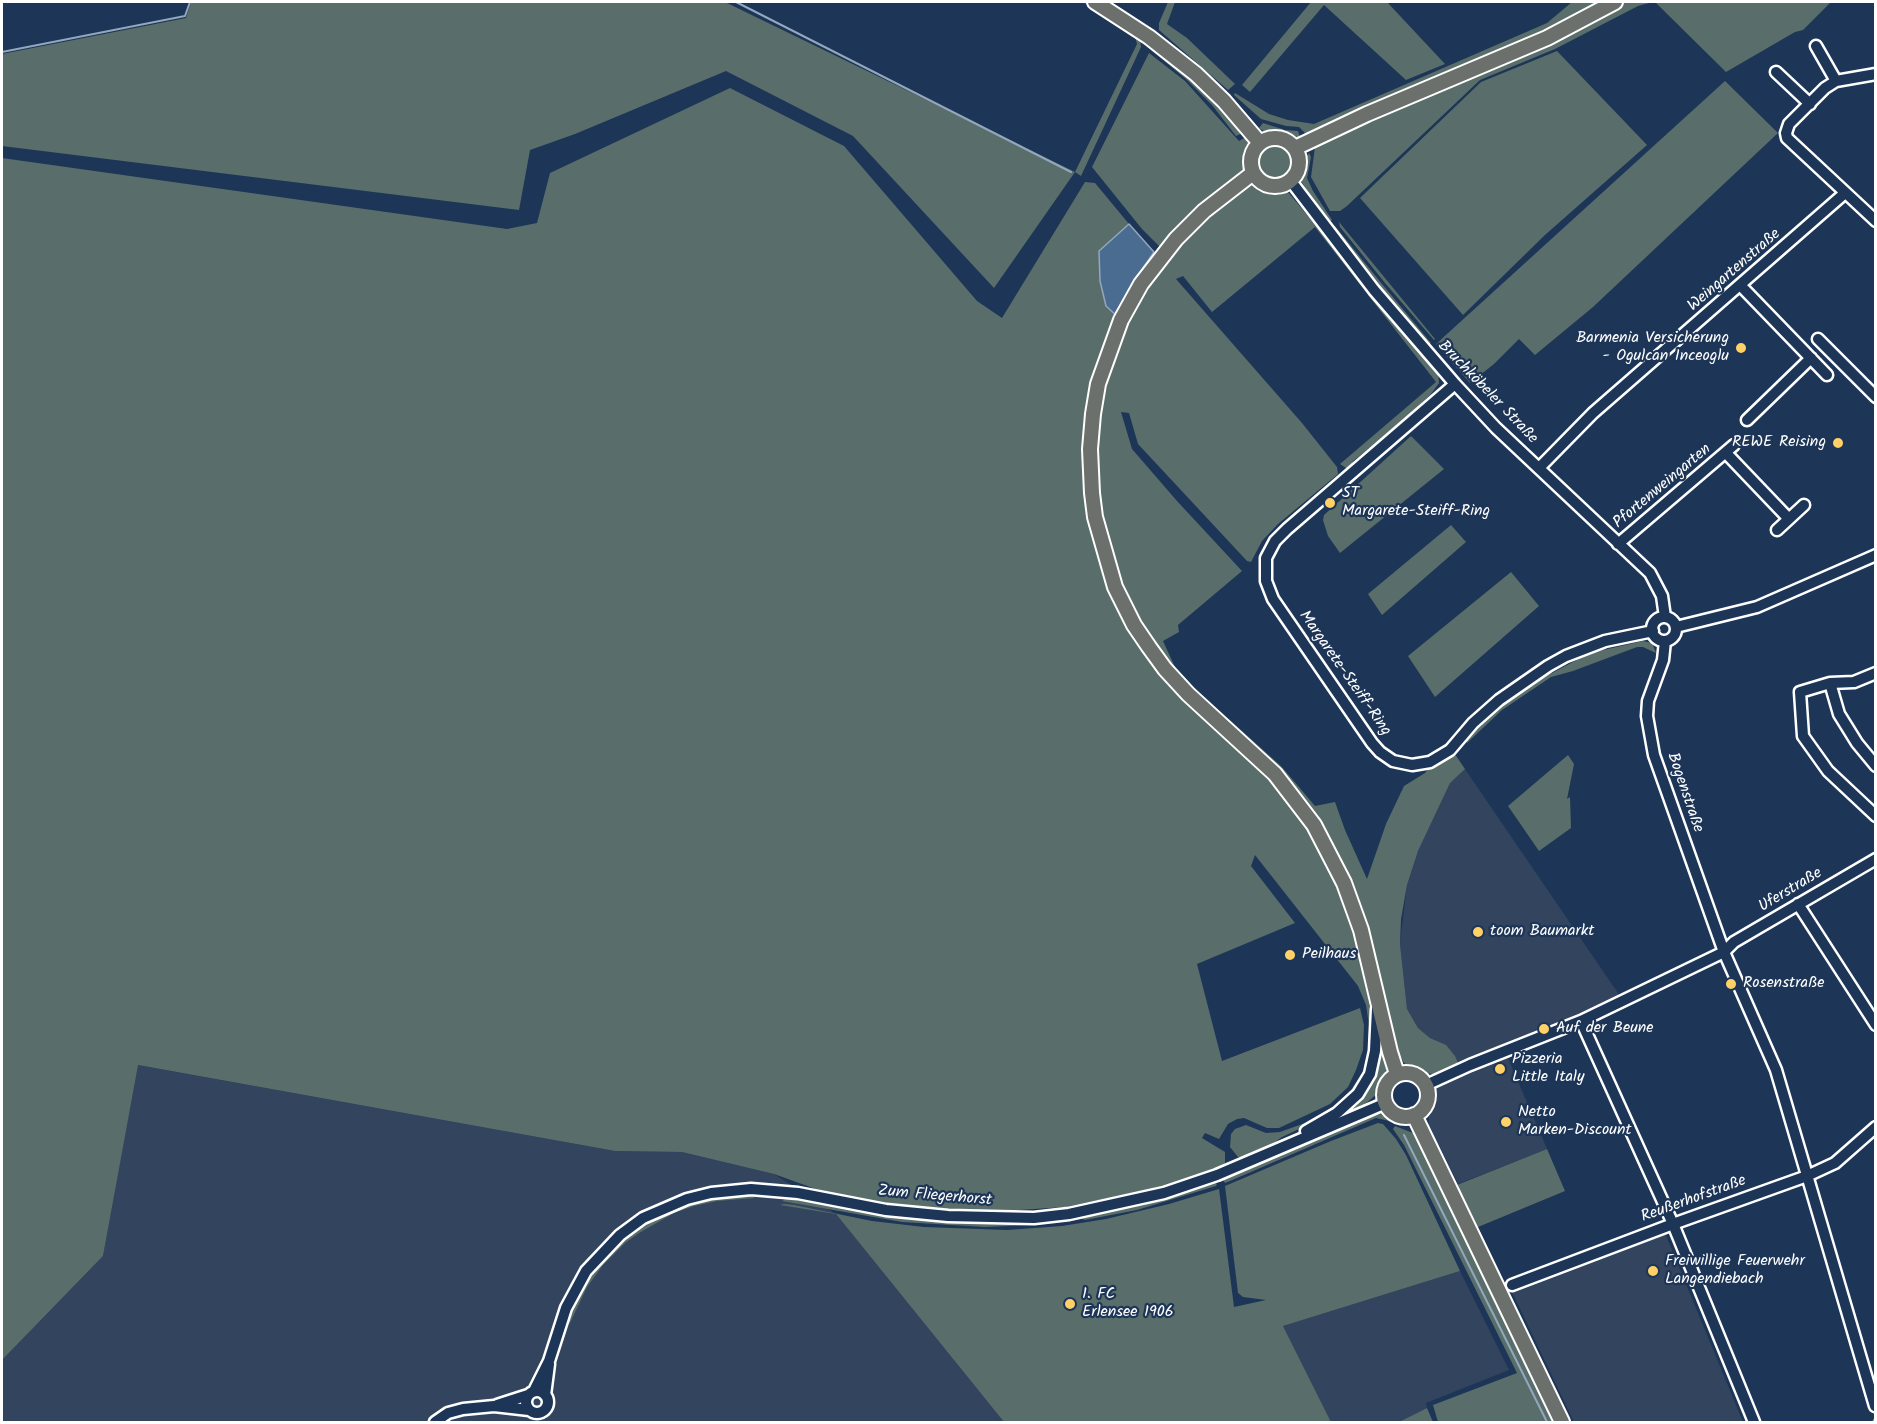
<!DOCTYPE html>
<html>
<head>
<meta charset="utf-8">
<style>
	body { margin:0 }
	#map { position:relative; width:1877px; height:1424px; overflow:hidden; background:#1d3557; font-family:Kalam,sans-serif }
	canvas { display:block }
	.frame { position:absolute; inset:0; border:3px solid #fff; pointer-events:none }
</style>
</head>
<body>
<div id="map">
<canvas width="1877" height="1424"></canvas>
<div class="frame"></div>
</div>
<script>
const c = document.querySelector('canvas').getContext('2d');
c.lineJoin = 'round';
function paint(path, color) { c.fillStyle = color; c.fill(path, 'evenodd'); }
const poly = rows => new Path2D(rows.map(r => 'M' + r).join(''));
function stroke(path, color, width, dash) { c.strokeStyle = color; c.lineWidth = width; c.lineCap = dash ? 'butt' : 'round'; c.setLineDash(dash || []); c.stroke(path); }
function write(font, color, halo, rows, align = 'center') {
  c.font = font + ' Kalam,sans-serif'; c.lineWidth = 4.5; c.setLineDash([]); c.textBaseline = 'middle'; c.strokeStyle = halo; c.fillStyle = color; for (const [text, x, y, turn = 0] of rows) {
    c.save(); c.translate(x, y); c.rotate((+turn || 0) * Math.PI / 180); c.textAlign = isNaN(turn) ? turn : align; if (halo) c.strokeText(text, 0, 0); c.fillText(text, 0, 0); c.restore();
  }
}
paint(poly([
	[1465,769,1620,996,1505,1051,1547,1149,1458,1184,1429,1125,1429,1111,1435,1097,1428,1076,1454,1068,1446,1046,1430,1038,1418,1028,1407,1009,1400,944,1407,885,1418,851,1450,782],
	[137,1065,615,1151,682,1152,774,1174,836,1214,1004,1422,2,1422,2,1360,103,1256],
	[1665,1233,1743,1422,1574,1422,1511,1290],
	[1460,1271,1509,1370,1426,1403,1427,1408,1399,1422,1331,1422,1283,1326]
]), '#32445e');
paint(poly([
	[191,2,725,2,1075,172,1137,44,1135,36,1083,2,1089,2,1139,34,1141,47,1081,176,1075,172,994,288,853,136,726,71,575,134,530,150,519,210,2,146,2,54,186,18],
	[1168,2,1175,2,1167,24,1187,38,1235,84,1228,90,1159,30,1159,23],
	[1311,2,1387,2,1445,64,1406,80,1324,5,1250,92,1242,85],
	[1572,2,1607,2,1545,35,1307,135,1299,127,1286,126,1261,119,1234,95,1235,93,1269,114,1288,120,1314,124,1547,23],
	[1625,2,1653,2,1638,6,1555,49,1480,80,1347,206,1340,211,1330,211,1311,177,1315,147,1350,127,1604,14],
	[1655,2,1831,2,1803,30,1795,32,1726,72],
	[1153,48,1207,90,1243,133,1236,136,1212,105,1186,79,1151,50],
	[1557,51,1647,145,1545,235,1463,315,1360,198,1481,82],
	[1149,53,1185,81,1239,141,1246,137,1249,144,1247,163,1242,172,1226,183,1161,248,1142,229,1092,167],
	[1725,81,1778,133,1593,307,1535,355,1519,339,1494,364,1470,383,1436,344],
	[730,88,844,146,977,301,1002,318,1085,182,1095,183,1129,224,1099,251,1100,281,1106,306,1118,317,1104,352,1088,493,1130,627,1271,777,1309,828,1326,856,1357,931,1368,982,1367,992,1373,1024,1367,1073,1356,1093,1337,1111,1282,1137,1267,1148,1245,1158,1238,1157,1230,1147,1231,1134,1235,1129,1246,1125,1266,1133,1280,1132,1305,1123,1333,1107,1351,1090,1363,1072,1368,1052,1369,1025,1366,1005,1358,986,1255,855,1251,866,1295,923,1197,964,1222,1061,1360,1008,1364,1025,1363,1050,1356,1070,1348,1087,1330,1104,1279,1128,1267,1128,1244,1118,1237,1119,1228,1124,1219,1139,1205,1133,1202,1138,1225,1152,1225,1163,1214,1170,1161,1187,1065,1207,988,1212,918,1209,884,1204,827,1193,774,1174,682,1152,615,1151,138,1065,103,1256,2,1360,2,158,507,229,537,223,550,173],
	[1263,123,1285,130,1298,131,1300,137,1291,138,1265,132,1259,128],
	'1256 161a19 19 0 1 1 38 0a19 19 0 1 1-38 0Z',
	[1309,153,1311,157,1307,178,1313,191,1332,220,1327,222,1301,181,1302,163],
	[1249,185,1288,192,1438,372,1439,383,1431,394,1397,426,1353,461,1350,468,1346,468,1340,464,1436,382,1315,227,1212,312,1183,276,1176,279,1302,423,1337,467,1338,474,1278,524,1262,541,1251,562,1247,561,1138,444,1129,413,1121,412,1132,449,1177,501,1242,571,1178,625,1179,632,1163,641,1175,667,1193,687,1281,766,1315,806,1335,802,1345,830,1367,879,1386,824,1404,786,1425,773,1448,744,1465,769,1450,783,1418,851,1407,885,1401,919,1400,944,1407,1009,1418,1028,1430,1038,1446,1045,1455,1056,1458,1063,1454,1068,1434,1074,1424,1073,1404,1063,1397,1050,1322,828,1172,670,1141,626,1122,588,1100,519,1095,452,1103,386,1126,322,1146,287,1163,262,1209,214],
	[1339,222,1435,339,1434,340,1385,283,1340,227],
	[1335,226,1382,284,1431,343,1427,344,1379,288,1334,231],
	[1411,436,1444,469,1340,553,1328,536,1323,520,1324,515],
	[1451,525,1466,542,1382,615,1368,594],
	[1511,572,1539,606,1435,697,1408,656],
	[1643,641,1652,643,1656,653,1643,647,1637,647,1573,671,1551,677,1502,710,1467,743,1465,739,1488,716,1535,682,1590,653],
	[1568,755,1574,764,1567,799,1570,797,1571,828,1539,851,1508,806],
	[1381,1041,1387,1073,1379,1092,1364,1105,1338,1118,1359,1097],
	[1384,1113,1405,1121,1412,1126,1376,1118,1230,1181,1225,1183,1223,1180,1352,1123],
	[1378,1123,1383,1124,1396,1139,1406,1155,1460,1271,1283,1326,1331,1422,1004,1422,836,1214,780,1205,784,1204,794,1205,872,1221,924,1227,1007,1230,1062,1226,1106,1219,1169,1204,1219,1189,1234,1307,1266,1300,1243,1297,1238,1293,1225,1186,1331,1141],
	[1395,1126,1413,1133,1416,1131,1558,1422,1438,1422,1433,1405,1517,1373,1404,1145,1393,1129],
	[1547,1149,1565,1191,1478,1227,1457,1185],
	[1214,1182,1217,1184,1216,1186,1137,1210,1085,1220,1080,1218,1166,1197],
	[749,1194,755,1198,717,1201,694,1206,674,1213,639,1233,625,1243,603,1265,587,1287,570,1323,567,1324,567,1320,571,1308,591,1273,624,1238,647,1222,689,1203,713,1197],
	[788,1198,915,1220,948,1222,1029,1223,1032,1225,985,1227,902,1222,782,1201],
	[1427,1408,1433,1422,1399,1422]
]), '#596e6a');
const water = poly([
	[1129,224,1154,252,1139,274,1118,317,1106,306,1100,281,1099,251,1129,224]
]);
paint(water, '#4b6c91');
stroke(water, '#93a7bd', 1.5);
stroke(poly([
	[736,2,1071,172],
	[1107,2,1145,26],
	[2,52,185,16,190,2],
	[1404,1135,1547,1422],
	[1873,1422,1876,1417]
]), '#93a7bd', 2);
const minor = poly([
	[1816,46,1836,81],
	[1776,72,1810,104],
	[1876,74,1836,81,1825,88,1789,124,1786,133,1787,138,1876,221],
	[1290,180,1374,290,1455,384,1496,428,1650,573,1662,596,1665,617],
	[1741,286,1827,375],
	[1818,339,1876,397],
	[1455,384,1287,529,1275,541,1266,558,1266,581,1273,599,1372,743,1380,752,1393,761,1412,765,1430,762,1450,750,1473,723,1499,700,1548,666,1566,656,1605,641,1653,631],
	[1747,420,1811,358],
	[1726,453,1789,519],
	[1539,468,1593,413,1845,193],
	[1777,530,1804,505],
	[1618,544,1734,445],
	'1652 629a12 12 0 1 1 24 0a12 12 0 1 1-24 0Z',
	[1676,627,1757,607,1876,555],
	[1665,641,1663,660,1648,701,1647,716,1654,755,1724,952,1776,1070,1875,1406],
	[1876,673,1854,682,1830,683,1800,692,1803,736,1828,771,1876,816],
	[1830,683,1839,714,1857,743,1876,766],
	[1798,904,1876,1025],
	[1581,1021,1673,1224,1754,1422],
	[1426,1085,1470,1065,1581,1021,1724,952,1734,942,1876,859],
	[1306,1131,1337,1113,1358,1094,1370,1074,1375,1051,1377,1009],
	[1512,1285,1673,1224,1807,1176,1835,1163,1876,1127],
	[534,1391,549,1361,566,1308,586,1271,620,1235,643,1218,687,1199,711,1193,751,1189,798,1193,886,1210,948,1216,1034,1218,1069,1214,1164,1193,1217,1175,1386,1103],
	'526 1402a11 11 0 1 1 22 0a11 11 0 1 1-22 0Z',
	[545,1395,549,1364],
	[497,1405,528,1395],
	[435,1422,448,1413,463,1409,494,1406,529,1410]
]);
const major = poly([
	[1095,2,1149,37,1196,74,1224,101,1260,143],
	'1251 162a24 24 0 1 1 48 0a24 24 0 1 1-48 0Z',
	[1295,148,1367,114,1547,38,1615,2],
	[1253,173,1204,211,1176,239,1141,284,1121,320,1098,384,1093,414,1090,449,1092,493,1095,517,1115,587,1134,625,1149,647,1165,669,1188,694,1275,774,1314,825,1344,883,1361,930,1390,1052,1397,1074],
	'1384 1095a22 22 0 1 1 44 0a22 22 0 1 1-44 0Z',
	[1414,1115,1562,1422]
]);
stroke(minor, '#fff', 15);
stroke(major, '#fff', 18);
stroke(minor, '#1d3557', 10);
stroke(major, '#6c706d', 14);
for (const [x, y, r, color] of [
	[1741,348,6,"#ffd166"],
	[1838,443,6,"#ffd166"],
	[1330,503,6,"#ffd166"],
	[1478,932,6,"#ffd166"],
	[1290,955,6,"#ffd166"],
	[1731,984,6,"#ffd166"],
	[1544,1029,6,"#ffd166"],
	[1500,1069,6,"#ffd166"],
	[1506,1122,6,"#ffd166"],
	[1653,1271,6,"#ffd166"],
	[1070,1304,6,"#ffd166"]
]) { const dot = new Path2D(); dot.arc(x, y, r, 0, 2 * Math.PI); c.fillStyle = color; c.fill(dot); stroke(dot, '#1d3557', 2); }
write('16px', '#fff', '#1d3557', [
	["Weingartenstraße",1735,271,-41],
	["Bruchköbeler Straße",1487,393,46],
	["Pfortenweingarten",1663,487,-40],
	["Margarete-Steiff-Ring",1344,674,55],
	["Bogenstraße",1684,793,71],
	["Uferstraße",1791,891,-31],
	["Zum Fliegerhorst",935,1197,5],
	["Reußerhofstraße",1694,1200,-20]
]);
write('16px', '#fff', '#1d3557', [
	["Barmenia Versicherung",1729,339,"right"],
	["- Ogulcan Inceoglu",1729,357,"right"],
	["REWE Reising",1826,443,"right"],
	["ST",1342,494],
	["Margarete-Steiff-Ring",1342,512],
	["toom Baumarkt",1490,932],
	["Peilhaus",1302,955],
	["Rosenstraße",1743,984],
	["Auf der Beune",1556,1029],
	["Pizzeria",1512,1060],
	["Little Italy",1512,1078],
	["Netto",1518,1113],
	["Marken-Discount",1518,1131],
	["Freiwillige Feuerwehr",1665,1262],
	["Langendiebach",1665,1280],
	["1. FC",1082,1295],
	["Erlensee 1906",1082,1313]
], 'left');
</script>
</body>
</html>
